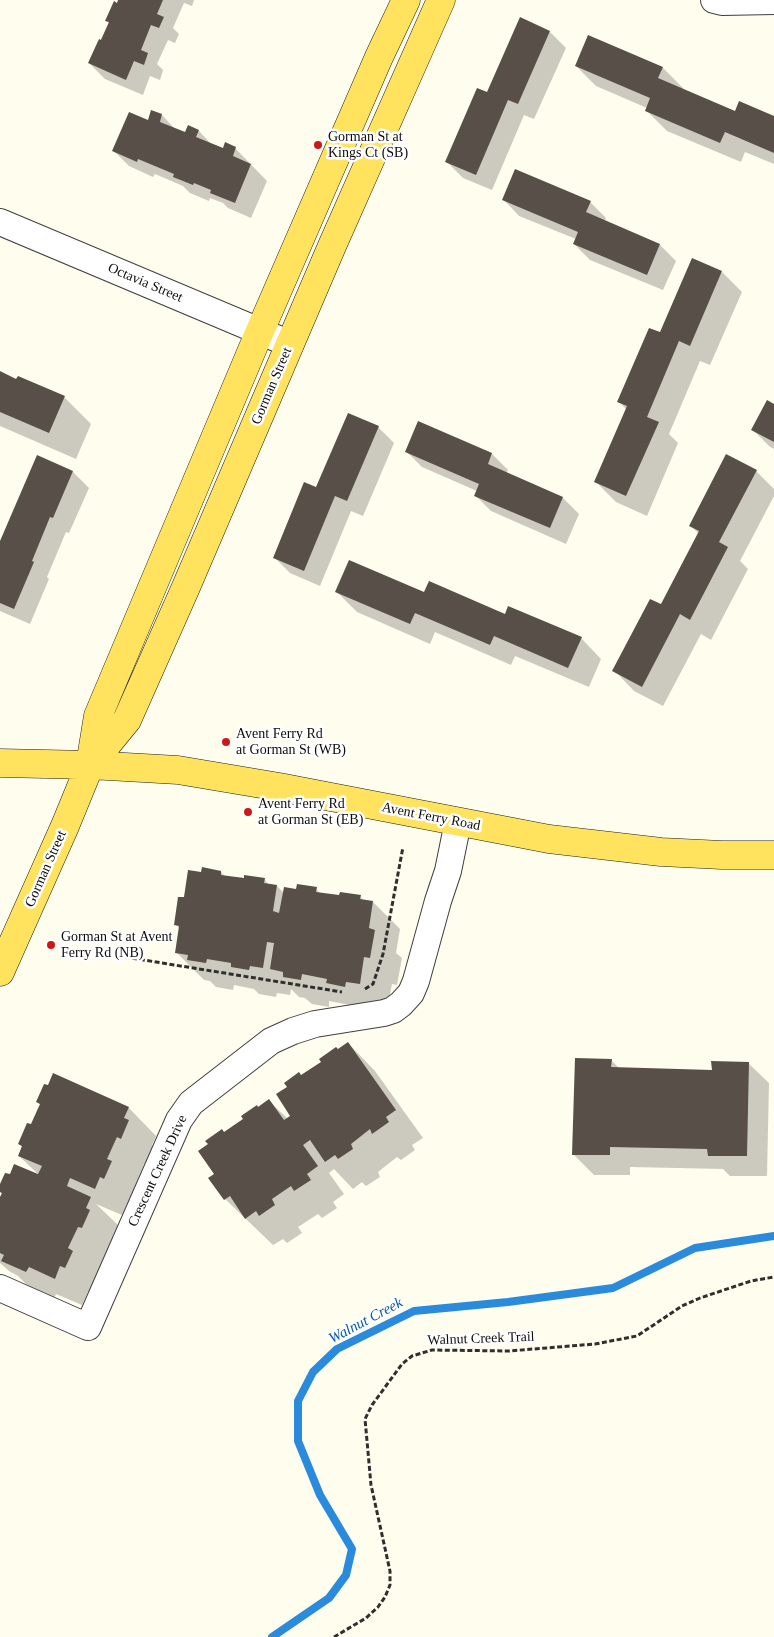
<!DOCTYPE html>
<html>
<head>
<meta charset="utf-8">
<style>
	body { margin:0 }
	canvas { display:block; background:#fffded }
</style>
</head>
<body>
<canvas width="774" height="1637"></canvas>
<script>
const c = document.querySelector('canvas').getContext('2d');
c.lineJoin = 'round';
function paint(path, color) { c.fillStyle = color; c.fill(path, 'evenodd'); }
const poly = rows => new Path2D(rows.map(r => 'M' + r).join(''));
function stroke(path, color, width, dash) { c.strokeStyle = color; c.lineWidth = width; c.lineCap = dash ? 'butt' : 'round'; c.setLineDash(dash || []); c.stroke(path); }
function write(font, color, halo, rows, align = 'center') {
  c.font = font + ' "Times New Roman",serif'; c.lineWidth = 5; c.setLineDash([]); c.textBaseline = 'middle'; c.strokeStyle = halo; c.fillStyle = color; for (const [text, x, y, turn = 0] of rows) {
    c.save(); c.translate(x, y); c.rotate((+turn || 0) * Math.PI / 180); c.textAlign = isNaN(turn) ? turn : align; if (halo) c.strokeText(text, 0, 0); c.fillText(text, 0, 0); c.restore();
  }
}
paint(poly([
	[119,0,194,0,192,6,184,3,173,28,179,34,175,43,168,40,157,64,163,70,160,80,150,76,143,95,105,79,89,63,109,23,107,21],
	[550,32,566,48,534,119,524,115,492,190,463,178,447,162,488,94],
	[589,36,663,68,683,88,682,90,735,113,774,117,774,164,745,152,741,162,667,131,646,110,647,108,596,86,576,66],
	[162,115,176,130,186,134,188,127,199,131,213,146,223,150,235,148,267,181,251,218,228,208,223,203,210,198,209,201,190,193,183,186,155,174,153,177,129,166,113,150,149,122],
	[504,200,590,202,606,218,605,221,660,245,676,261,663,290,590,260,574,244,576,239,519,216],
	[722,272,742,292,710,365,700,361,669,434,678,443,647,516,616,502,596,482,627,410,619,402],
	[0,373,64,397,91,424,76,459,0,426],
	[774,406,774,449,769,446,753,430],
	[419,423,492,454,508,470,506,474,563,498,579,514,566,544,491,511,476,496,477,491,422,467,406,451],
	[378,427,394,443,363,516,351,511,320,586,290,573,274,557,317,489],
	[37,457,73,472,89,488,69,533,66,532,47,577,49,579,30,624,0,611,0,544],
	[756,471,774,489,774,496,740,561,748,569,711,640,701,634,663,706,634,691,614,670,661,606,699,534,690,525],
	[337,592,425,593,581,638,601,659,589,687,515,656,511,665,435,632,430,644,357,612],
	[221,872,226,877,264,879,269,885,277,886,284,893,316,889,321,894,340,897,360,896,364,901,373,902,400,929,396,953,402,958,397,985,392,984,387,1011,355,1010,350,1005,329,1001,329,1007,312,1004,305,998,299,997,291,989,290,995,277,993,276,997,259,994,254,989,234,985,233,990,216,987,210,981,204,980,176,952,180,929,175,924,185,899,202,874],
	[348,1043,375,1071,423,1138,412,1145,415,1150,401,1160,397,1157,378,1172,380,1177,366,1186,362,1182,353,1189,334,1169,329,1173,344,1194,333,1202,337,1208,322,1218,318,1214,298,1227,302,1233,287,1243,283,1239,273,1245,225,1199,216,1174,224,1133,269,1101,288,1119,292,1116,302,1076],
	[611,1060,620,1069,713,1072,748,1063,769,1083,767,1176,730,1176,723,1169,630,1167,630,1175,594,1175,573,1154],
	[54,1075,129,1108,156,1136,152,1145,155,1149,148,1166,144,1164,135,1186,138,1190,131,1205,127,1204,122,1215,96,1204,118,1225,113,1235,117,1238,109,1255,106,1253,96,1275,100,1279,93,1295,88,1292,82,1305,56,1294,54,1299,30,1288,18,1276,9,1271,0,1263,0,1200,2,1194,0,1192,0,1187,39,1175,19,1156,23,1147,19,1144,31,1126,41,1105,37,1102,48,1087]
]), '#0003');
stroke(poly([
	[272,1637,329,1598,346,1575,352,1549,320,1495,298,1441,298,1401,313,1372,337,1349,414,1311,508,1302,613,1288,695,1248,774,1236]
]), '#2a8adc', 8);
paint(poly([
	[118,0,163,0,157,14,164,17,159,28,151,25,141,50,148,53,144,65,134,61,126,80,88,63,99,39,101,40,109,22,105,21,114,1,117,3],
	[520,17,550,31,518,104,508,100,476,175,445,162,477,88,487,92],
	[588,35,663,67,658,78,735,111,739,101,774,116,774,153,725,132,720,143,645,111,650,98,575,66],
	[151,110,162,114,160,122,185,132,188,125,199,130,196,137,223,148,225,142,236,147,233,156,251,164,235,203,210,193,211,190,194,183,193,185,173,177,174,174,138,159,137,162,112,151,129,112,148,120],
	[515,169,591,201,586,212,660,244,647,275,573,244,578,232,502,200],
	[692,258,722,271,690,346,679,341,647,417,659,422,626,496,594,482,627,406,617,402,649,328,660,332],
	[0,371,16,379,18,376,65,396,49,433,0,412],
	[767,400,774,404,774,442,751,430],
	[348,413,379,426,347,501,335,496,304,571,273,558,304,482,316,487],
	[418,421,492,453,488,464,563,497,550,528,474,496,479,484,405,452],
	[726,454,757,470,719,542,728,547,690,620,680,614,642,687,612,671,650,599,661,604,699,531,689,526],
	[37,455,73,471,53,518,50,517,32,561,34,562,14,609,0,603,0,541],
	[349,560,424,592,429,581,505,614,508,606,582,637,568,668,494,636,490,645,415,613,410,624,335,592],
	[202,867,221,871,221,875,244,878,244,875,265,878,264,883,277,885,273,911,279,913,284,887,296,889,297,884,317,887,316,892,339,895,340,892,361,895,360,899,373,901,369,928,375,930,370,958,364,957,360,984,346,982,345,987,326,983,327,979,302,974,301,980,283,977,283,972,270,969,274,943,267,942,263,968,250,966,249,970,231,967,231,963,207,959,206,963,187,960,188,955,175,953,179,926,174,925,178,897,184,897,188,870,201,872],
	[348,1042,396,1110,386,1117,389,1122,372,1134,370,1129,351,1144,353,1149,338,1159,335,1155,325,1162,310,1140,303,1145,318,1166,307,1174,311,1180,294,1191,291,1186,272,1199,275,1205,259,1216,256,1211,245,1219,230,1196,224,1200,208,1178,214,1174,198,1151,208,1144,205,1141,222,1129,224,1132,243,1119,241,1116,257,1105,258,1107,269,1099,284,1120,290,1116,276,1094,287,1087,284,1083,299,1072,301,1075,321,1062,319,1059,336,1047,338,1049],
	[575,1058,612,1059,611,1067,712,1070,711,1061,749,1062,747,1156,708,1156,707,1149,610,1147,610,1155,572,1155],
	[53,1073,129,1107,124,1118,129,1120,121,1139,117,1137,107,1159,112,1161,104,1179,100,1177,95,1189,70,1178,67,1186,91,1197,86,1208,90,1210,82,1228,78,1227,68,1248,73,1251,65,1268,60,1266,55,1279,29,1267,26,1272,1,1261,4,1255,0,1253,0,1197,2,1193,0,1192,0,1184,5,1173,10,1174,14,1164,38,1174,42,1166,18,1156,22,1146,18,1144,27,1123,31,1124,40,1104,36,1102,44,1084,48,1085]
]), '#574f48');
const minor = poly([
	[714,0,722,2,774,1],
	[0,222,290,344],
	[0,1288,88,1327,179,1120,191,1103,271,1041,293,1031,315,1024,384,1013,393,1010,401,1004,411,993,416,981,438,901,448,871,458,822]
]);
const major = poly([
	[0,763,90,765,178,770,279,787,549,839,661,852,722,855,774,855],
	[91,764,127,720,186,587,332,246,441,0],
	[0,972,65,826,90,765,98,716,260,331,379,57,406,0]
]);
stroke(minor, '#404040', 28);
stroke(major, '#1e1e1e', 29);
stroke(poly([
	[125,957,342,992],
	[365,989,373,984,383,954,403,847],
	[334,1637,366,1618,378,1607,385,1597,390,1585,390,1571,371,1485,365,1419,372,1405,402,1364,412,1356,432,1350,509,1351,595,1344,637,1336,682,1306,700,1298,751,1281,774,1277]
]), '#2f2f2f', 3, [5, 2.5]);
stroke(minor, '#fff', 26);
stroke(major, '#ffe25d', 28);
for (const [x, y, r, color] of [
	[318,145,5,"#cc1916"],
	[226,742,5,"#cc1916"],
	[248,812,5,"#cc1916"],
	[51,945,5,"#cc1916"]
]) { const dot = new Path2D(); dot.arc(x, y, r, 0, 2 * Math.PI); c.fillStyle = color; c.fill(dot); stroke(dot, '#fff', 2); }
write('14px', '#0d0d0d', '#fff', [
	["Gorman St at",328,137],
	["Kings Ct (SB)",328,153],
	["Avent Ferry Rd",236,734],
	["at Gorman St (WB)",236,750],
	["Avent Ferry Rd",258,804],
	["at Gorman St (EB)",258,820],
	["Gorman St at Avent",61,937],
	["Ferry Rd (NB)",61,953]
], 'left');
write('14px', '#0d0d0d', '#fff', [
	["Octavia Street",145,283,23],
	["Gorman Street",272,386,-67],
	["Avent Ferry Road",431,817,11],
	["Gorman Street",46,869,-66],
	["Crescent Creek Drive",158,1171,-65],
	["Walnut Creek Trail",481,1339,-2]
]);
write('italic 15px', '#095aac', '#fff', [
	["Walnut Creek",366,1321,-28]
]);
</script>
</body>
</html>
